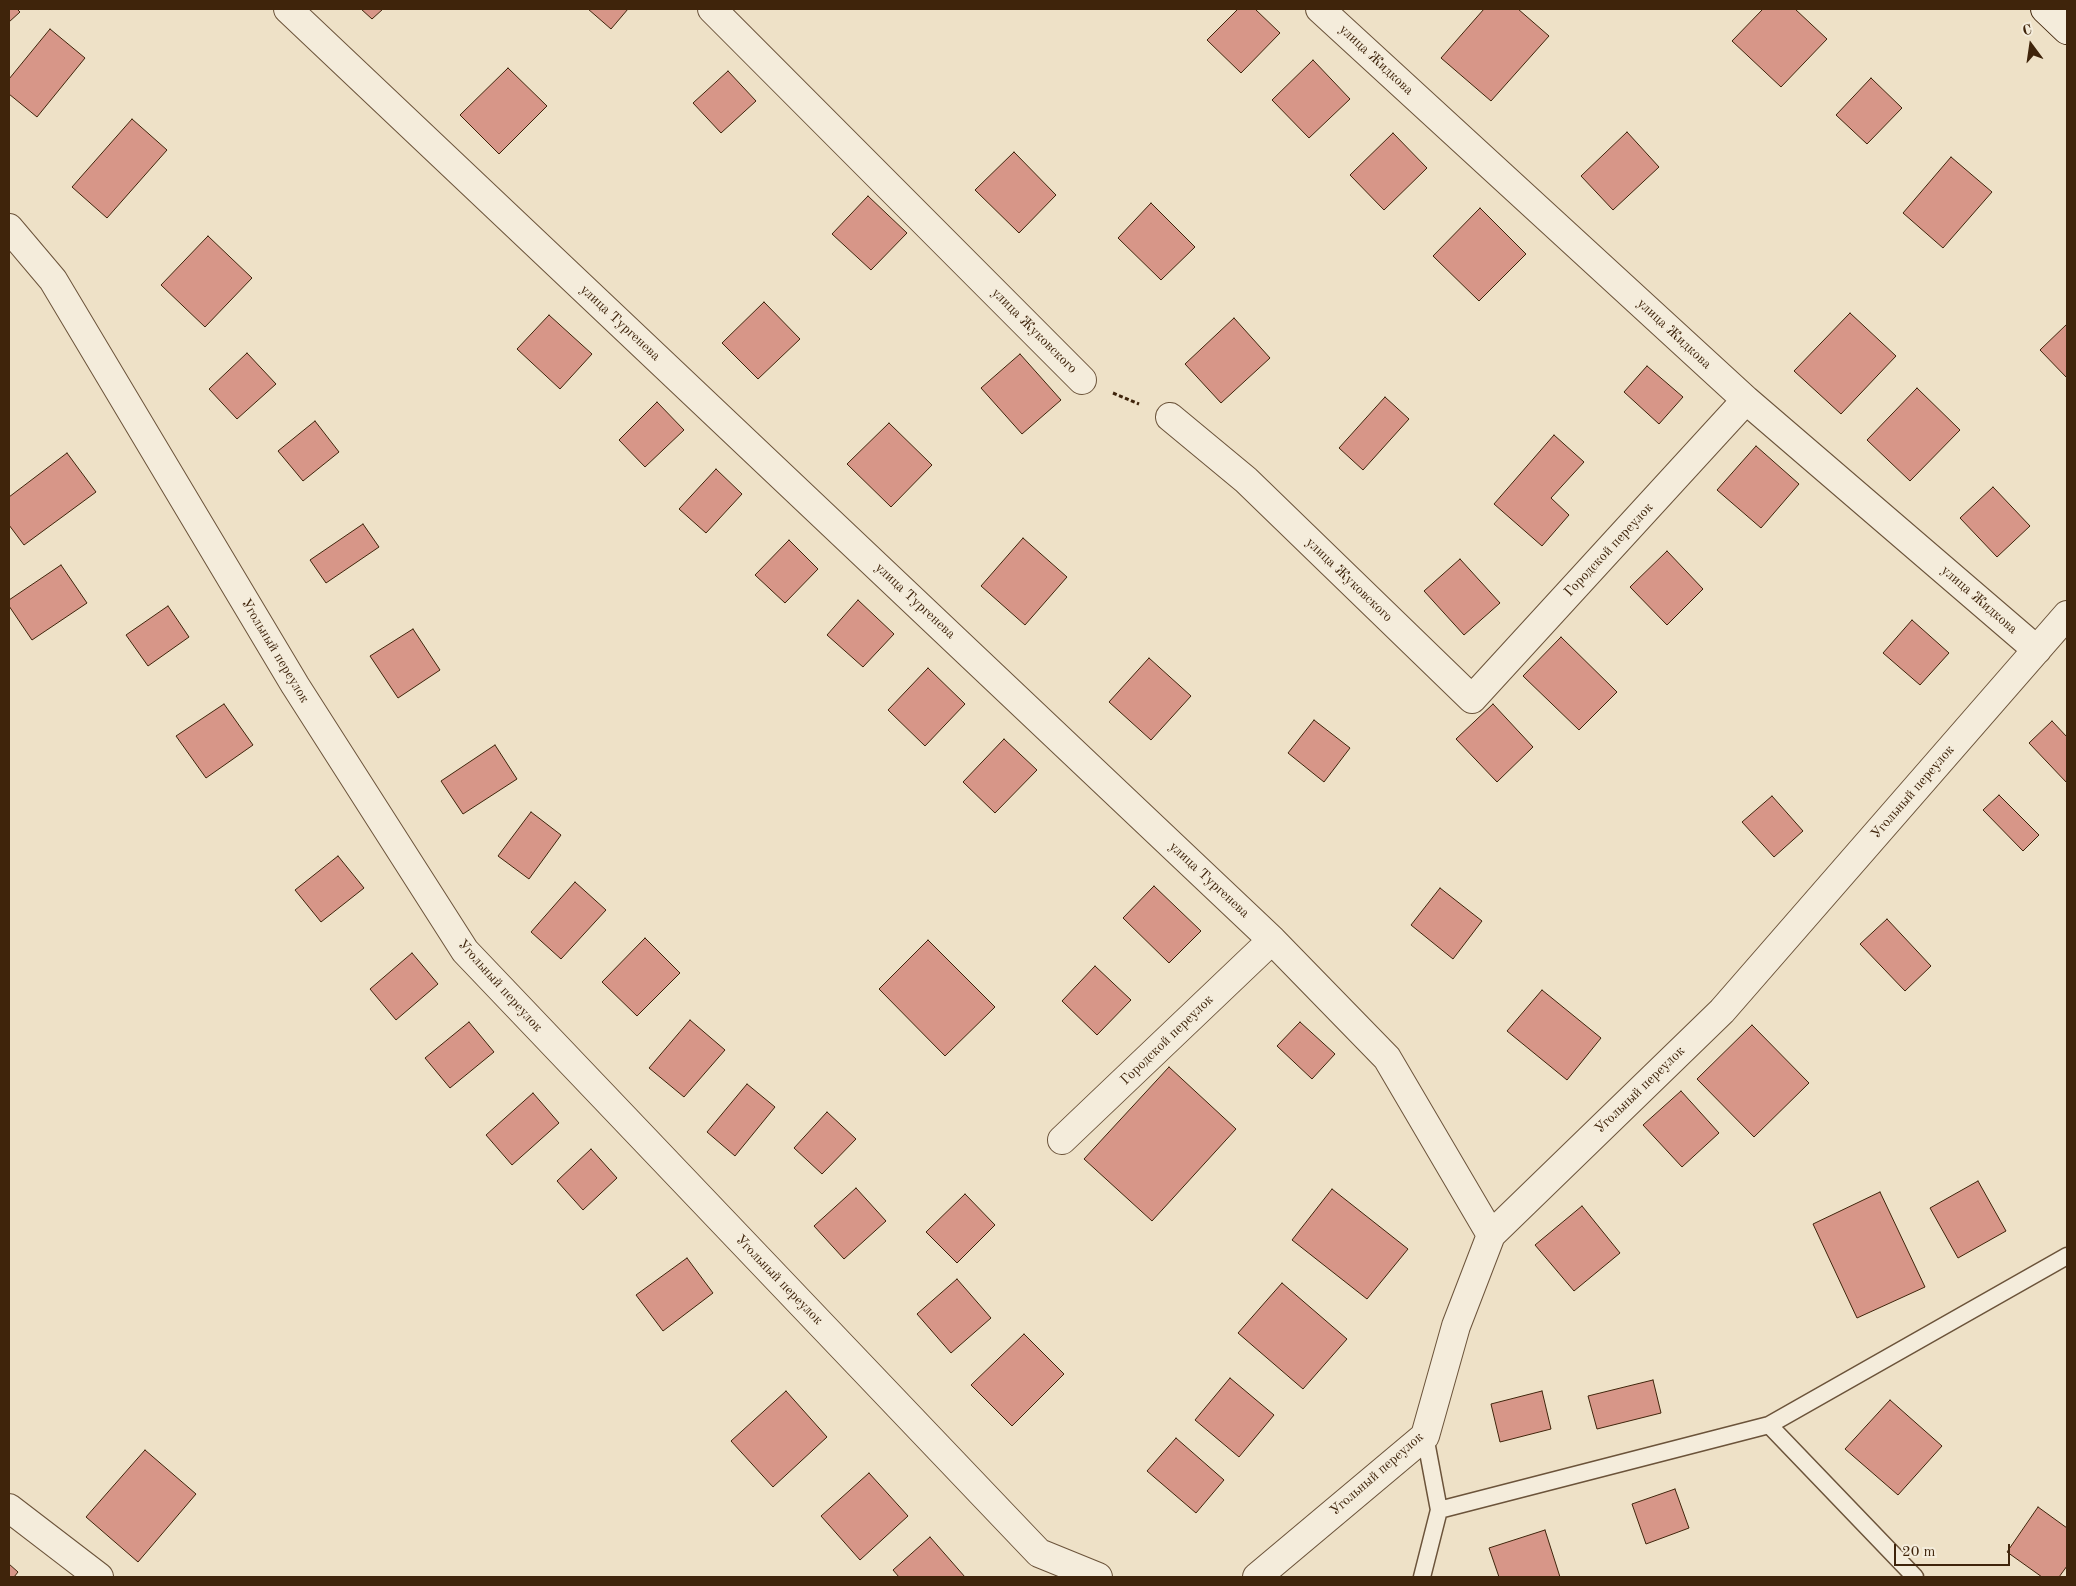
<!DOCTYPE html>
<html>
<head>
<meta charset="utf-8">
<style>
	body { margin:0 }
	#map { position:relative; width:2076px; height:1586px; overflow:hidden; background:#eee1c7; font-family:"Old Standard TT",serif }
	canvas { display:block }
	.frame { position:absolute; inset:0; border:10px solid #3f240b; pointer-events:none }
	.north { position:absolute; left:2006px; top:20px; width:50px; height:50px; -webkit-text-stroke:4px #f4ecdb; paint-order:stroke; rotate:346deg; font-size:14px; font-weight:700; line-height:20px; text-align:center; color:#3f240b }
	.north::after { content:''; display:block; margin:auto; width:18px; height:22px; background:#3f240b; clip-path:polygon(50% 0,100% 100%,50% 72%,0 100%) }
	.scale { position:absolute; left:1894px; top:1544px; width:116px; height:22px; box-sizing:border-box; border:2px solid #3f240b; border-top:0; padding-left:6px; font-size:15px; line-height:18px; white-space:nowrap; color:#3f240b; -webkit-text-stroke:4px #f4ecdb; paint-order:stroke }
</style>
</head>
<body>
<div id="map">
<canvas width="2076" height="1586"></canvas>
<div class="frame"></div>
<div class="north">С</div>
<div class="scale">20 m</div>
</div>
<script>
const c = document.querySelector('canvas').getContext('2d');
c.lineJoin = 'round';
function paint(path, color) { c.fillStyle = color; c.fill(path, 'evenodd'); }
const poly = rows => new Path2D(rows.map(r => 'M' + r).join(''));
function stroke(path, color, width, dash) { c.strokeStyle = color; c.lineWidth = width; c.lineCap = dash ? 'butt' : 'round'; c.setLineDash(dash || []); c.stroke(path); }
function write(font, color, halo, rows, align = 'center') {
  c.font = font + ' "Old Standard TT",serif'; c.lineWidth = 4; c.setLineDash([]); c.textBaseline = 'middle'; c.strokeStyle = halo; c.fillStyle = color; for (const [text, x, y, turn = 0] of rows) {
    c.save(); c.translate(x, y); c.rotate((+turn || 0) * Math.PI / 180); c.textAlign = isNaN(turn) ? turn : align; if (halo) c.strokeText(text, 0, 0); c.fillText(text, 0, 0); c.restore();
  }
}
const building = poly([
	[9,9,17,9,20,12,9,22,9,9],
	[361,9,383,9,372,19,361,9],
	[588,9,628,9,611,29,588,9],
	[1238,9,1255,9,1280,33,1241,73,1207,40,1238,9],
	[1484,9,1518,9,1549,36,1491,101,1441,58,1484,9],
	[1763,9,1795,9,1827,39,1781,87,1732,41,1763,9],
	[50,29,85,58,37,117,9,94,9,79,50,29],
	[1313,60,1350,99,1309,138,1272,100,1313,60],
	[508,68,547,106,499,154,460,115,508,68],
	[728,71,756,101,721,133,693,103,728,71],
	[1871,78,1902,108,1867,144,1836,115,1871,78],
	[132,119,167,150,107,218,72,187,132,119],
	[1627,132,1659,167,1613,210,1581,176,1627,132],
	[1393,133,1427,168,1384,210,1350,175,1393,133],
	[1014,152,1056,195,1019,233,975,190,1014,152],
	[1951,157,1992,192,1943,248,1903,213,1951,157],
	[868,196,907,233,871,270,832,234,868,196],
	[1151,203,1195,247,1161,280,1118,238,1151,203],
	[1480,208,1526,254,1479,301,1433,256,1480,208],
	[208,236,252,278,205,327,161,285,208,236],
	[764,302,800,339,758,379,722,343,764,302],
	[1850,313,1896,356,1841,414,1794,371,1850,313],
	[549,315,592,354,560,389,517,349,549,315],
	[1234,318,1270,358,1221,403,1185,364,1234,318],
	[2067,324,2067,378,2040,350,2067,324],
	[247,353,276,384,237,419,209,389,247,353],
	[1020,354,1061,400,1022,434,981,388,1020,354],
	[1647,366,1683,397,1659,424,1624,392,1647,366],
	[1917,388,1960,430,1910,481,1867,440,1917,388],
	[1385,397,1409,419,1363,470,1339,448,1385,397],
	[657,402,684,430,645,467,619,440,657,402],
	[315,421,339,452,303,481,278,451,315,421],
	[889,423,932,465,891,507,847,464,889,423],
	[1554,435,1584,462,1551,498,1569,515,1542,546,1494,504,1554,435],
	[1756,446,1799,484,1761,528,1717,490,1756,446],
	[67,453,96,492,24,545,9,525,9,497,67,453],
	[716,469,742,494,706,533,679,509,716,469],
	[1993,487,2030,526,1997,557,1960,518,1993,487],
	[363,524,379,547,326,583,310,560,363,524],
	[1023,538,1067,577,1025,625,981,586,1023,538],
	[789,540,818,569,785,603,755,575,789,540],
	[1667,551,1703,589,1667,625,1630,587,1667,551],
	[1460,559,1500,603,1464,635,1424,591,1460,559],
	[61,565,87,603,32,640,9,606,9,600,61,565],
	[858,600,894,634,863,667,827,635,858,600],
	[168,606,189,637,148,666,126,635,168,606],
	[1912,620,1949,653,1920,685,1883,653,1912,620],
	[413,629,440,670,398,698,370,656,413,629],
	[1561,637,1617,692,1579,730,1523,676,1561,637],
	[1149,658,1191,696,1151,740,1109,702,1149,658],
	[928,668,965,704,925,746,888,710,928,668],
	[224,704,253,745,206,778,176,736,224,704],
	[1493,704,1533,747,1497,782,1456,739,1493,704],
	[1314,720,1350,748,1324,782,1288,753,1314,720],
	[2052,721,2067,737,2067,783,2029,743,2052,721],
	[1004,739,1037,770,995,813,963,782,1004,739],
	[495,745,517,779,463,814,441,781,495,745],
	[1999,795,2039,835,2023,851,1983,810,1999,795],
	[1772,796,1803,831,1774,857,1742,822,1772,796],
	[531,812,561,835,529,879,498,856,531,812],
	[338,856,364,888,321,922,295,890,338,856],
	[575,882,606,910,561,959,531,932,575,882],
	[1154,886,1201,931,1169,963,1123,918,1154,886],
	[1440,888,1482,921,1453,959,1411,925,1440,888],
	[1887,919,1931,966,1905,991,1860,944,1887,919],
	[645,938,680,973,637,1016,602,982,645,938],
	[928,940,995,1007,945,1056,879,989,928,940],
	[412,953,438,984,396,1020,370,989,412,953],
	[1095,966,1131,1000,1097,1035,1062,1001,1095,966],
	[1542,990,1601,1038,1567,1080,1507,1031,1542,990],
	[690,1020,725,1050,684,1097,649,1068,690,1020],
	[469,1022,494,1052,450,1088,425,1058,469,1022],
	[1300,1022,1335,1054,1312,1079,1277,1046,1300,1022],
	[1752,1025,1809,1083,1754,1137,1697,1079,1752,1025],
	[1169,1067,1236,1129,1152,1221,1084,1159,1169,1067],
	[747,1084,775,1107,735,1156,707,1132,747,1084],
	[1681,1091,1719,1133,1682,1167,1643,1125,1681,1091],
	[533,1093,559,1123,512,1165,486,1135,533,1093],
	[827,1112,856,1139,822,1174,794,1148,827,1112],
	[591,1149,617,1178,583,1210,557,1181,591,1149],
	[1978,1181,2006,1231,1958,1258,1930,1208,1978,1181],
	[856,1188,886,1221,844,1259,814,1226,856,1188],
	[1332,1189,1408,1249,1367,1299,1292,1240,1332,1189],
	[1880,1192,1925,1287,1857,1318,1813,1224,1880,1192],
	[965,1194,995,1225,957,1263,926,1232,965,1194],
	[1582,1206,1620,1253,1574,1291,1535,1245,1582,1206],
	[687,1258,713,1293,663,1331,636,1295,687,1258],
	[957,1279,991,1318,951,1353,917,1314,957,1279],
	[1282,1283,1347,1339,1303,1389,1238,1333,1282,1283],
	[1024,1334,1064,1374,1012,1426,971,1385,1024,1334],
	[1230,1378,1274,1415,1239,1457,1195,1420,1230,1378],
	[1653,1380,1661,1413,1597,1429,1588,1396,1653,1380],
	[786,1391,827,1437,773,1487,731,1441,786,1391],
	[1542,1391,1551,1429,1500,1442,1491,1404,1542,1391],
	[1890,1400,1942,1446,1898,1495,1845,1449,1890,1400],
	[1176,1438,1224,1480,1196,1513,1147,1471,1176,1438],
	[145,1450,196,1494,138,1562,86,1517,145,1450],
	[869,1473,908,1516,860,1560,821,1516,869,1473],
	[1675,1489,1689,1528,1646,1544,1632,1504,1675,1489],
	[2038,1507,2067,1528,2067,1566,2059,1577,2042,1577,2007,1552,2038,1507],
	[1545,1530,1560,1577,1499,1577,1489,1548,1545,1530],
	[930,1537,965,1577,899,1577,893,1570,930,1537],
	[9,1564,18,1572,14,1577,9,1577,9,1564]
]);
paint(building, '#d79688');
stroke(building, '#3f240b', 1);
const lane = poly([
	[1769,1425,1915,1577],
	[1425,1436,1439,1510,1769,1425,2067,1256],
	[1422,1577,1439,1510]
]);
const street = poly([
	[288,9,1272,940,1387,1058,1491,1235],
	[712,9,1082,380],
	[1320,9,1746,400,2037,650],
	[9,228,53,280,295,685,465,951,1039,1553,1098,1577],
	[1170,417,1246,480,1472,699,1746,400],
	[1062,1140,1272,940],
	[9,1508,99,1577],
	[1257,1577,1425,1436,1456,1326,1491,1235,1722,1011,2067,615]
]);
const secondary = poly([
	[2045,9,2067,30]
]);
stroke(lane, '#6b533a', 19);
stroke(street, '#6b533a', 30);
stroke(secondary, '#3f240b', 30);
stroke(poly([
	[1113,393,1139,404]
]), '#3f240b', 3, [4, 2.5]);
stroke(lane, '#f4ecdb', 16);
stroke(street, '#f4ecdb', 28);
stroke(secondary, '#f4ecdb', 28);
write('14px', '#3f240b', '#f4ecdb', [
	["улица Жидкова",1376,60,43],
	["улица Тургенева",620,323,43],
	["улица Жуковского",1034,331,45],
	["улица Жидкова",1674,334,43],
	["Городской переулок",1609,550,-47],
	["улица Жуковского",1349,580,44],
	["улица Жидкова",1979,600,41],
	["улица Тургенева",915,601,43],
	["Угольный переулок",275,651,59],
	["Угольный переулок",1913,792,-49],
	["улица Тургенева",1209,880,43],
	["Угольный переулок",500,986,48],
	["Городской переулок",1167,1040,-44],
	["Угольный переулок",1640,1090,-44],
	["Угольный переулок",779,1280,46],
	["Угольный переулок",1377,1474,-41]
]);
</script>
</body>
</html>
